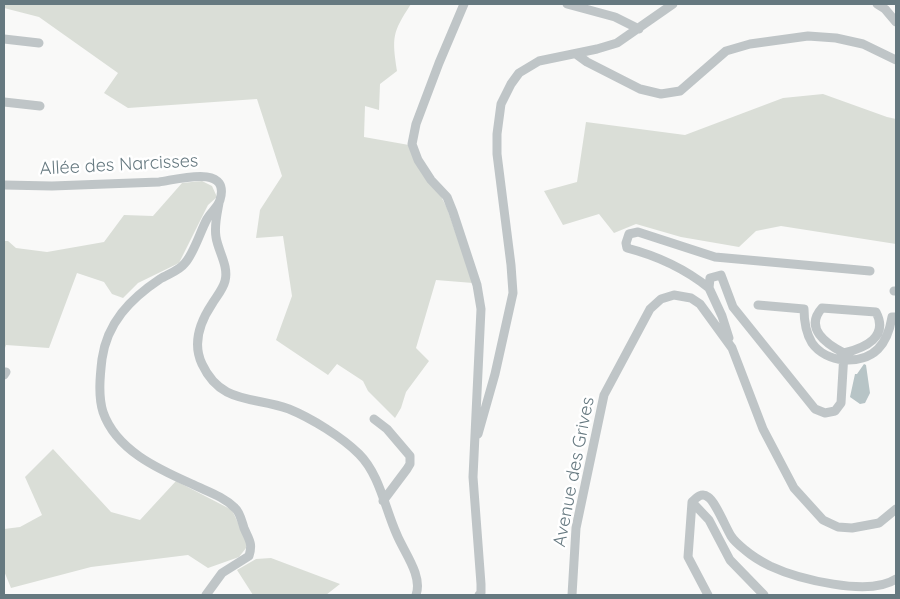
<!DOCTYPE html>
<html>
<head>
<meta charset="utf-8">
<style>
  body { margin:0 }
  #map { position:relative; width:900px; height:599px; overflow:hidden; background:#f9f9f8; font-family:Quicksand,sans-serif }
  canvas { display:block }
  .frame { position:absolute; inset:0; border:5px solid #667980; pointer-events:none }
</style>
</head>
<body>
<div id="map">
<canvas width="900" height="599"></canvas>
<div class="frame"></div>
</div>
<script>
const ctx = document.querySelector('canvas').getContext('2d');
ctx.lineJoin = 'round';
function paint(path, color) { ctx.fillStyle = color; ctx.fill(path, 'evenodd'); }
function strokePath(path, color, width, dash) { ctx.strokeStyle = color; ctx.lineWidth = width; ctx.lineCap = dash ? 'butt' : 'round'; ctx.setLineDash(dash || []); ctx.stroke(path); }
function label(font, color, halo, rows, align = 'center') {
  ctx.font = font + ' Quicksand,sans-serif'; ctx.lineWidth = 5; ctx.setLineDash([]); ctx.textBaseline = 'middle'; ctx.strokeStyle = halo; ctx.fillStyle = color; for (const [text, x, y, turn = 0] of rows) {
    ctx.save(); ctx.translate(x, y); ctx.rotate((+turn || 0) * Math.PI / 180); ctx.textAlign = isNaN(turn) ? turn : align; if (halo) ctx.strokeText(text, 0, 0); ctx.fillText(text, 0, 0); ctx.restore();
  }
}
paint(new Path2D(`
  M4,4H411C392,33 392,37 397,71L380,84L379,110L365,106L364,137L409,145L431,177L447,208L473,283L436,280L416,348L429,361L406,392L401,408L395,418L368,391L363,381L337,364L328,375L276,340L292,296L283,236L256,238L260,210L282,176L257,99L128,108L104,93L118,73L39,17L4,8Z
  M823,94L887,117L896,119V244L781,226L756,231L739,247L681,237L636,224L614,233L599,214L563,225L544,191L577,182L586,122L685,135L783,98Z
  M202,181L212,186L217,197L208,205L179,263L138,283L123,298L112,294L104,282L77,273L49,348L6,345L4,351V241H8L16,248L47,252L104,242L124,215L153,216L182,183Z
  M53,449L111,512L140,520L176,481L232,510L246,540V548L239,557L208,568L188,555L91,567L11,588L4,571V529L20,527L42,515L25,477Z
  M271,558L340,584L326,595H253L237,570L256,559Z`), '#daded7');
paint(new Path2D(`
  M864,364L866,365L870,393L865,403L860,404L850,397L855,374H857Z`), '#b7c4c6');
strokePath(new Path2D(`
  M464,4L439,63L416,124L412,144L418,160L431,180L447,197L453,212L477,285L481,309L473,477L481,584V593L479,595
  M567,4L615,17L639,29
  M877,4L885,9L896,22
  M4,39L39,43
  M576,54L587,62L640,89L661,94L680,91L726,51L750,44L808,36L836,38L863,44L896,60
  M4,102L40,106
  M4,185L52,186L159,182C176,180 231,163 220,200C218,207 210,213 207,219C200,232 194,253 185,263C179,271 168,274 160,279C130,299 107,323 102,359C100,376 98,396 103,412C116,450 158,469 192,484C206,491 223,496 235,508C240,512 242,522 244,528C249,540 253,543 249,556L222,573L206,595
  M219,203C217,214 214,226 216,237C218,251 229,266 225,281C223,289 217,296 212,304C200,322 192,343 202,364C221,405 254,396 289,409C311,418 342,437 359,454C380,475 385,509 397,535C404,552 423,576 416,595
  M709,288C684,268 658,256 627,248L626,243L629,234L638,232L715,257L870,271
  M894,291H896
  M758,305L804,309C804,321 806,333 812,343C826,363 861,366 878,349C887,340 890,329 892,317H896
  M729,338L722,316L709,288L710,278L721,275L733,307L815,409L825,413L835,411L841,403L844,353C865,348 889,337 876,312L822,308C804,328 826,344 844,353
  M4,375L6,372
  M374,419L387,429L410,456V464L407,469L383,501
  M478,434L495,374L513,293L511,265L497,154V134L501,104L511,84L519,73L539,61L597,49L617,43L673,4
  M692,502C697,497 702,492 708,497C715,501 726,528 731,536C734,541 740,546 745,550C752,556 762,562 770,566C798,579 869,597 896,579
  M692,502L709,520L730,560L764,595
  M692,502L688,557L708,595
  M572,595L576,528L604,395L650,309L661,299L674,295L691,298L700,304L732,348L763,429L794,488L823,520L838,527L852,528L879,523L896,509`), '#bfc5c7', 9);
label('18px', '#667980', '#fff', [
  ["Allée des Narcisses",119,165,-3],
  ["Avenue des Grives",574,472,-79]
]);
</script>
</body>
</html>
